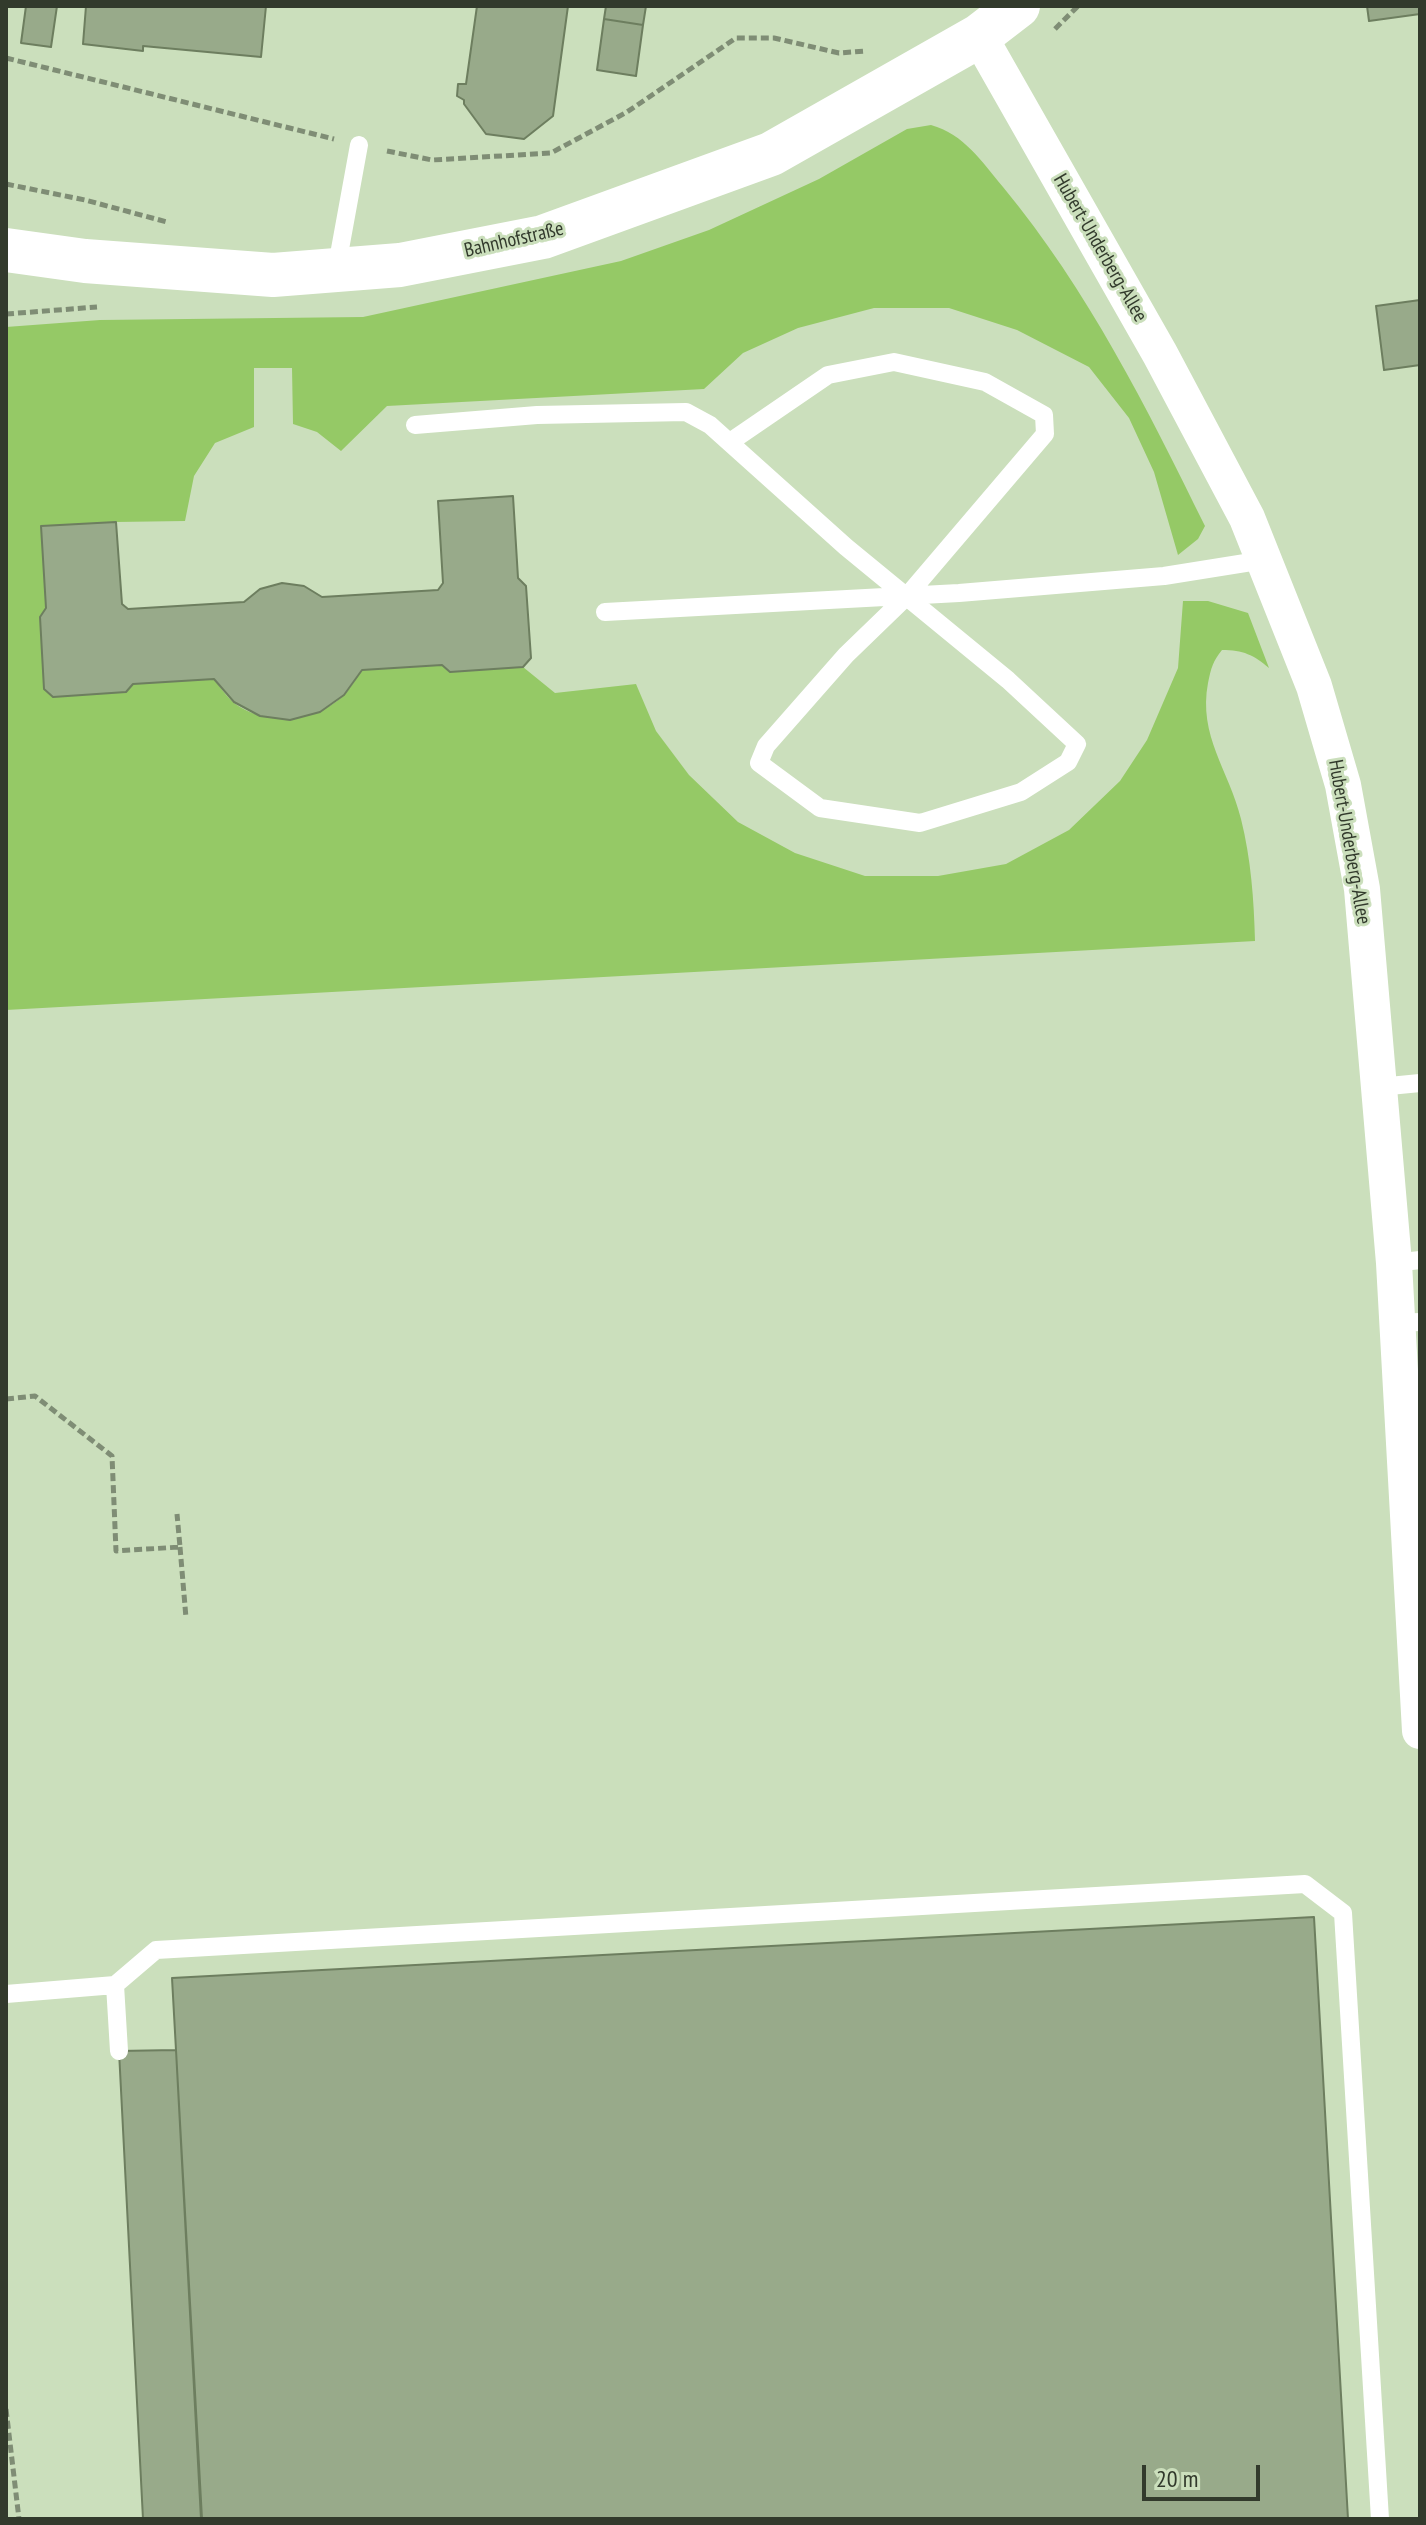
<!DOCTYPE html>
<html>
<head>
<meta charset="utf-8">
<style>
  body { margin:0 }
  #map { position:relative; width:1426px; height:2525px; overflow:hidden; background:#cbdfbc; font-family:"PT Sans Narrow",sans-serif }
  canvas { display:block }
  .frame { position:absolute; inset:0; border:8px solid #323a2c; pointer-events:none }
  .scale { position:absolute; left:1142px; top:2465px; width:118px; height:36px; box-sizing:border-box; border:4px solid #323a2c; border-top:0; padding-left:10px; font-size:24px; line-height:28px; white-space:nowrap; color:#323a2c; -webkit-text-stroke:6px #cbdfbc; paint-order:stroke }
</style>
</head>
<body>
<div id="map">
<canvas width="1426" height="2525"></canvas>
<div class="frame"></div>
<div class="scale">20 m</div>
</div>
<script>
const ctx = document.querySelector('canvas').getContext('2d');
ctx.lineJoin = 'round';
function paint(path, color) { ctx.fillStyle = color; ctx.fill(path, 'evenodd'); }
function strokePath(path, color, width, dash) { ctx.strokeStyle = color; ctx.lineWidth = width; ctx.lineCap = dash ? 'butt' : 'round'; ctx.setLineDash(dash || []); ctx.stroke(path); }
function label(font, color, halo, rows, align = 'center') {
  ctx.font = font + ' "PT Sans Narrow",sans-serif'; ctx.lineWidth = 6; ctx.setLineDash([]); ctx.textBaseline = 'middle'; ctx.strokeStyle = halo; ctx.fillStyle = color; for (const [text, x, y, turn = 0] of rows) {
    ctx.save(); ctx.translate(x, y); ctx.rotate((+turn || 0) * Math.PI / 180); ctx.textAlign = isNaN(turn) ? turn : align; if (halo) ctx.strokeText(text, 0, 0); ctx.fillText(text, 0, 0); ctx.restore();
  }
}
paint(new Path2D(`
  M931,125C964,134 982,162 1003,187C1088,290 1147,408 1205,526L1198,539L1178,555L1154,472L1129,418L1089,367L1017,330L949,308H874L798,328L743,353L704,389L387,406L341,451L317,432L293,424L292,368H254V427L215,443L194,476L185,521L116,522L41,527L46,608L40,617L44,689L54,697L126,692L133,684L214,679C220,687 227,697 234,703C267,727 315,723 344,695C351,688 356,678 362,670L442,665L450,672L523,667L555,693L636,684L656,731L689,775L738,822L795,853L865,876H938L1006,864L1069,830L1120,781L1147,740L1178,668L1183,601H1208L1248,613L1269,668C1254,655 1243,650 1222,650C1213,661 1211,668 1208,683C1198,736 1229,770 1241,819C1251,859 1254,900 1255,941L6,1010V327L100,320L363,317L621,261L709,230L819,179L907,129Z`), '#95c966');
const building = new Path2D(`
  M26,6H57L51,47L21,43Z
  M86,6H266L261,57L143,46V51L83,44Z
  M477,6H568L553,116L524,139L486,134L464,104V100L457,96L458,84H466Z
  M606,6H646L643,25L604,19Z
  M1367,6H1420V14L1369,21Z
  M604,19L643,25L636,76L597,70Z
  M1420,300V365L1384,370L1376,306Z
  M513,496L518,578L526,586L531,658L523,667L450,672L442,665L362,670L344,695L320,712L290,720L260,716L234,702L214,679L133,684L126,692L53,697L44,689L40,617L46,608L41,526L116,522L122,604L128,609L244,602L260,589L282,583L304,586L322,597L438,590L443,583L438,501Z
  M1314,1917L1348,2519H202L172,1978Z
  M176,2050L201,2519H143L119,2051Z`);
paint(building, '#98aa8a');
strokePath(building, '#6d7e5f', 2);
strokePath(new Path2D(`
  M1055,29L1078,6
  M6,58L334,139
  M387,151L432,160L551,153L627,112L736,38H774L839,53L865,51
  M6,184L85,200L167,222
  M6,314L97,307
  M6,1399L35,1396L112,1456L116,1551L180,1547L177,1514
  M180,1547L186,1618
  M6,2409L19,2519`), '#7f8d75', 5, [8, 4]);
strokePath(new Path2D(`
  M336,271L359,145
  M415,425L537,415L686,412L710,425L846,547L1008,680L1077,744L1068,762L1021,792L920,823L820,808L759,763L766,746L846,655L907,596L1045,434L1044,415L985,382L894,362L828,375L730,442
  M605,612L959,593L1164,576L1264,560
  M1379,1087L1420,1083
  M1394,1263L1420,1260
  M1396,1323L1420,1322
  M115,1985L156,1950L1305,1884L1343,1913L1380,2519
  M6,1994L115,1985L119,2051`), '#fff', 18);
strokePath(new Path2D(`
  M979,36L1160,354L1247,518L1314,686L1343,785L1362,889L1394,1263L1420,1731`), '#fff', 36);
strokePath(new Path2D(`
  M6,250L85,261L273,275L400,265L543,237L771,154L979,36L1018,6`), '#fff', 44);
label('20px', '#323a2c', '#cbdfbc', [
  ["Bahnhofstraße",514,240,-13],
  ["Hubert-Underberg-Allee",1100,248,60],
  ["Hubert-Underberg-Allee",1349,842,80]
]);
</script>
</body>
</html>
